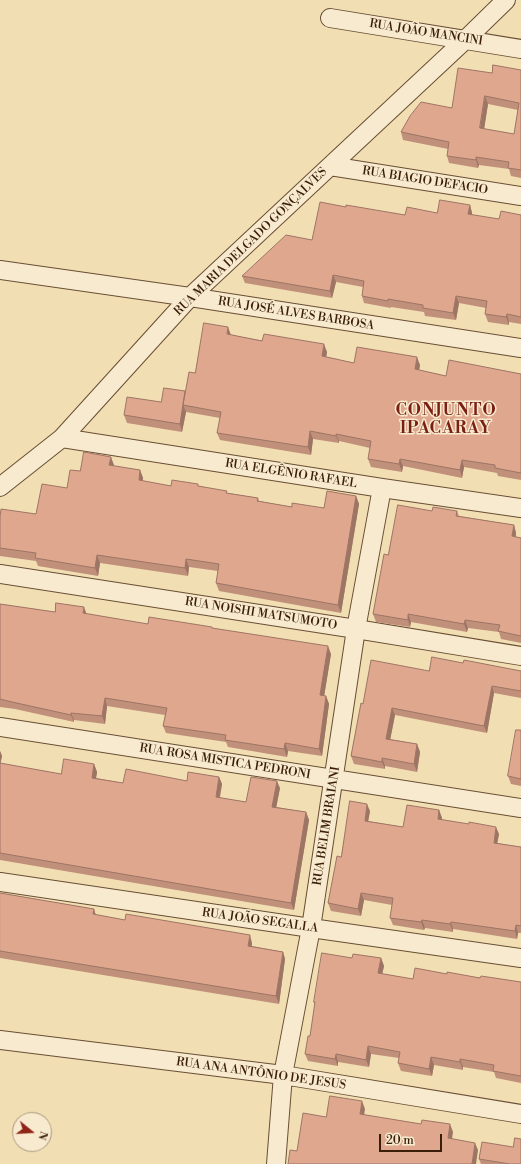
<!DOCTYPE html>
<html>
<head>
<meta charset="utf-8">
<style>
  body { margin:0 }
  #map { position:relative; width:521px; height:1164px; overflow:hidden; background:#f2deb3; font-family:"Libre Bodoni",serif }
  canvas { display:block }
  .north { position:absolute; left:12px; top:1112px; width:40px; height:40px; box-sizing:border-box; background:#f7eace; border:1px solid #ac9880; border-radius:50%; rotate:108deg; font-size:11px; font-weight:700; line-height:16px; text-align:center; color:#3b1e0a }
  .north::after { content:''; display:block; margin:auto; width:14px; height:18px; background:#8f2418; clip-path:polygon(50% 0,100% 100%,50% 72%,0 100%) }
  .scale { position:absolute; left:379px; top:1134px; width:63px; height:18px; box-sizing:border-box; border:2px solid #3b1e0a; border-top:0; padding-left:5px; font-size:12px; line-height:14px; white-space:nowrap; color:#3b1e0a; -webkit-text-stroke:3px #f7eace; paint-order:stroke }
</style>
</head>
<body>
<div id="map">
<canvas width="521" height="1164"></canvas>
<div class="north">N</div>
<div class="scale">20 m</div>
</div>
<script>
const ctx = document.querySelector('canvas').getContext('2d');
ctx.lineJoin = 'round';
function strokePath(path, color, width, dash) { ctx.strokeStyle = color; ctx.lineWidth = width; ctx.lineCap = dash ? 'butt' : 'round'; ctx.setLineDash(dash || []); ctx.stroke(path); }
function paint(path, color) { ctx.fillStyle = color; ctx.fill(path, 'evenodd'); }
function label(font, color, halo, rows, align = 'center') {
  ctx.font = font + ' "Libre Bodoni",serif'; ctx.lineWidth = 3; ctx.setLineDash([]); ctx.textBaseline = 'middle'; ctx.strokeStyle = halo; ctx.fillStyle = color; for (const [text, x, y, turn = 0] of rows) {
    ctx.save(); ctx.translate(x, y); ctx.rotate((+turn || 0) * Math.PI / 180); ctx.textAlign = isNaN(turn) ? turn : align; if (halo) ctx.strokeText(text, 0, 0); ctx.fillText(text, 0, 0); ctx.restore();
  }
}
const minor = new Path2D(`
  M330,18L521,49
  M330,166L521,196
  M0,270L190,297L521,348
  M62,438L382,488L521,508
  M0,487L62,438L190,297L465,40L506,0
  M0,574L356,629L521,656
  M0,727L521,808
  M0,882L311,928L521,958
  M0,1040L283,1075L521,1114
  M276,1164L283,1075L311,928L356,629L382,488`);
strokePath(minor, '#694e34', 20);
strokePath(minor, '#f7eace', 18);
paint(new Path2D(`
  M521,70V178L511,176L509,169L479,165L478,168L449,163L447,156L448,149L403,140L401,132L452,108L492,73ZM488,104L518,110L514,134L484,129Z
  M470,205L472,213V215L499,219L521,215V324L509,322V325L488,322L485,314L486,308L459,303L456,320L425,316L424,312L391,307V308L364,303L362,296L363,287L336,282L332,298L245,283L242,276L312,240L346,207L405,215L437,213Z
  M231,335L327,352L326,357L354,363L420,365L419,370L446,376L521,374V480L498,476L497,473L464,467L462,478L403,466L402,472L371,467L368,459L370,448L339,441V443L313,439L311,455L220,440L217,433L220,418L186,412L182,432L127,423L124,415L161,402L186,392L195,373Z
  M114,465L113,466L140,470L143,478V481L171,486H199L228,493L258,498L259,501L292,507L324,508L356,496L359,504L341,613L219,591L216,583L218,571L189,567L188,576L100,563L98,576L38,566L36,561L0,556V517L36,514L67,488L80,471Z
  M432,511H457L459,516L514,525L516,533V537L521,538V643L501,639L499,632L468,628L467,632L411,622L410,627L376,622L373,614L388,555Z
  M0,604L55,612L87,614L148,624L213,628L331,654L324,696H326L329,704L322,756L288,751L287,757L228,747L226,742L166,733L163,726L165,715L107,706L105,724L74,720V722L15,709L0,707Z
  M463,663L521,671V698L494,693L487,733L395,715L390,739L417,744L420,752L417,772L385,766V769L354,764L351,756L363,704L429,671Z
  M521,730V786L511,784L508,776Z
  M0,751L2,756L0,764L61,774L94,764L97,772L96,778L123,783L187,781L219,777L222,784L220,798L246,802L280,788L276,807L306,812L309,820L294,910L0,860Z
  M439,810L442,818V820L499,834L497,843L521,847V933H518L517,939L453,929V932L425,928L424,930L393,925L390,918L392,905L364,900L361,916L331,911L328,903L341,857L370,811L368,821L403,827Z
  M0,893L94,909L96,915L252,943V946L283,952L285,959L279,1004L0,958Z
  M352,958H381L384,966L382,974L413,979L447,974L521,982V1083L496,1078L494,1072L463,1067V1070L434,1065L432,1076L401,1071L398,1063L399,1058L371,1054L369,1067L338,1062V1066L308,1061L305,1054L310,1036L315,1005L314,1002Z
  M513,1147L521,1164H481L479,1159Z`), '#c1907b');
paint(new Path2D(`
  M485,96L488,104L483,136L480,128Z
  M476,157L479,165L478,168L476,160Z
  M470,205L472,213L471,222L468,214Z
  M333,275L336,282L332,298L330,291Z
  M456,296L459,303L456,320L453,313Z
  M507,314L509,322V325L506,317Z
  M228,327L231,335L227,334Z
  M324,344L327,352L325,364L322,356Z
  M417,357L420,365L418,377L415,369Z
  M185,391L183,405L186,412L182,432L180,424Z
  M310,431L313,439L311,455L308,447Z
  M336,434L339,441V443L336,436Z
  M111,457L114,465L112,473L109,465Z
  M400,459L403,466L402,472L399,464Z
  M462,460L464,467L462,478L460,470Z
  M140,470L143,478L141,488L139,480Z
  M356,496L359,504L341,613L338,605Z
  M514,525L516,533L515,544L512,536Z
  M97,555L100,563L98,576L95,568Z
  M186,559L189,567L188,576L185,568Z
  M84,607L87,615L83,613Z
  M408,614L411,622L410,627L408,620Z
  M465,620L468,628L467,632L464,624Z
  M328,646L331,654L323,703L320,695Z
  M492,686L494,693L487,733L484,726Z
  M326,696L329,704L322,756L319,749Z
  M105,698L107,706L105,724L102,716Z
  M392,708L395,715L389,746L386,739Z
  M71,713L74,720V722L71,715Z
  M285,743L288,751L287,757L284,749Z
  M417,744L420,752L417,772L414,764Z
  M0,751L2,756L0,766Z
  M382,758L385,766V769L382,762Z
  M94,764L97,772L95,785L92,778Z
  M219,777L222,784L218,805L216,797Z
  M277,781L280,788L275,814L272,807Z
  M367,804L370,811L367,828L365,821Z
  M439,810L442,818L441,827L438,819Z
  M306,812L309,820L294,910L291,903Z
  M496,827L499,834L496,850L494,843Z
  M361,893L364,900L361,916L358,909Z
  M94,909L96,917L93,914Z
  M422,920L425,928L424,930L421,922Z
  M451,922L453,929V932L450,924Z
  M516,925L518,933L517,939L515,931Z
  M250,935L252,943L251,953L248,946Z
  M283,952L285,959L279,1004L276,996Z
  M381,958L384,966L381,980L378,973Z
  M368,1046L371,1054L369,1067L366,1060Z
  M336,1054L338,1062V1066L335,1059Z
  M431,1057L434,1065L432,1076L429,1069Z
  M460,1059L463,1067V1070L460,1062Z
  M362,1101L365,1109L363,1122L360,1114Z
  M450,1124L453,1132L451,1146L448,1138Z
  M475,1143L478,1150L476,1164H472Z`), '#9d7564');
const building = new Path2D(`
  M493,65L521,70V170L508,168L509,162L476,157V160L447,156L449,142L401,132L410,116L421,102L452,108L458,68L492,73ZM485,96L519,103L514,134L480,128Z
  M440,200L470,205L468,214L499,219L501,211L521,215V317L507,314L506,317L485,314L487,301L456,296L453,313L423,308V305L388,299V301L362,296L364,281L333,275L330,291L242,276L286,235L312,240L320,202L346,207V205L405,215L407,207L437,213Z
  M204,323L228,327L227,334L262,341L264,334L324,344L322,356L354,363L357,347L417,357L415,369L446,376L449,360L521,374V473L495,468V465L462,460L460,470L400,459L399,464L368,459L371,441L336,434V436L310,431L308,447L217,433L221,412L183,405L189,372L195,373Z
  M164,388L185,391L180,424L124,415L127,397L161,402Z
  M84,452L111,457L109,465L140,470L139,480L171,486L172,480L198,484V486L227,491L226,493L258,498L257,501L292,507V503L324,508L327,491L356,496L338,605L216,583L219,564L186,559L185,568L97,555L95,568L35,558L36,553L0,548V517L1,509L36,514L42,484L67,488L70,470L80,471Z
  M398,505L432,511L433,507L457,511L456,516L514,525L512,536L521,538V636L498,631L500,625L465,620L464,624L408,614V620L373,614L384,554L388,555Z
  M56,603L84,607L83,613L148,624L149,617L212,627V628L328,646L320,695L326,696L319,749L285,743L284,749L225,740L226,735L163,726L167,708L105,698L102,716L71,713V715L12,702L0,699V604L55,612Z
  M432,657L463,663L464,660L521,671V691L492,686L484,726L392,708L386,739L417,744L414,764L382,758V762L351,756L361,703L363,704L371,660L429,671Z
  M516,730H521V779L508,776Z
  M64,759L94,764L92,778L123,783L126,769L187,781L188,772L219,777L216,797L246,802L251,777L277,781L272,807L306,812L291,903L0,853V763L61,774Z
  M350,801L367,804L365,821L403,827L407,805L439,810L438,819L469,824V822L496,827L494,843L521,847V926L516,925L515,931L451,922L450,924L422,920L421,922L390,918L393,898L361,893L358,909L328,903L337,856L341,857Z
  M0,893L94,909L93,914L125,920L126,914L250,935L248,946L283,952L276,996L0,951Z
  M322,953L352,958L353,954L381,958L378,973L413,979L415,968L447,974V972L480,978L481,976L521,982V1076L493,1071L494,1065L460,1059V1062L431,1057L429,1069L398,1063L400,1052L368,1046L366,1060L336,1054L335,1059L305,1054L308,1036H310L315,1002H314Z
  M330,1096L362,1101L360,1114L421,1124L422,1120L450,1124L448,1138L475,1143L472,1164H288L290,1150L297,1151L303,1113L326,1117Z
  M515,1138L521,1139V1164H510L479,1159L482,1142L513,1147Z`);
paint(building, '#e0a78f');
strokePath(building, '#9d7564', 1);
label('12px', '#3b1e0a', '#f7eace', [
  ["RUA JOÃO MANCINI",426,33,9],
  ["RUA BIAGIO DEFACIO",425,181,9],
  ["RUA MARIA DELGADO GONÇALVES",251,242,-44],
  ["RUA JOSÉ ALVES BARBOSA",296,314,9],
  ["RUA ELGÊNIO RAFAEL",291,474,9],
  ["RUA NOISHI MATSUMOTO",261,614,9],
  ["RUA ROSA MISTICA PEDRONI",225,762,9],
  ["RUA BELIM BRAIANI",327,826,-81],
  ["RUA JOÃO SEGALLA",260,921,8],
  ["RUA ANA ANTÔNIO DE JESUS",261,1074,8]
]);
ctx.letterSpacing = '1px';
label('bold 16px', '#7a1f14', '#f7eace', [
  ["CONJUNTO",446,411],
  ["IPACARAY",446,429]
]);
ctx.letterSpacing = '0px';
</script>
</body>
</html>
